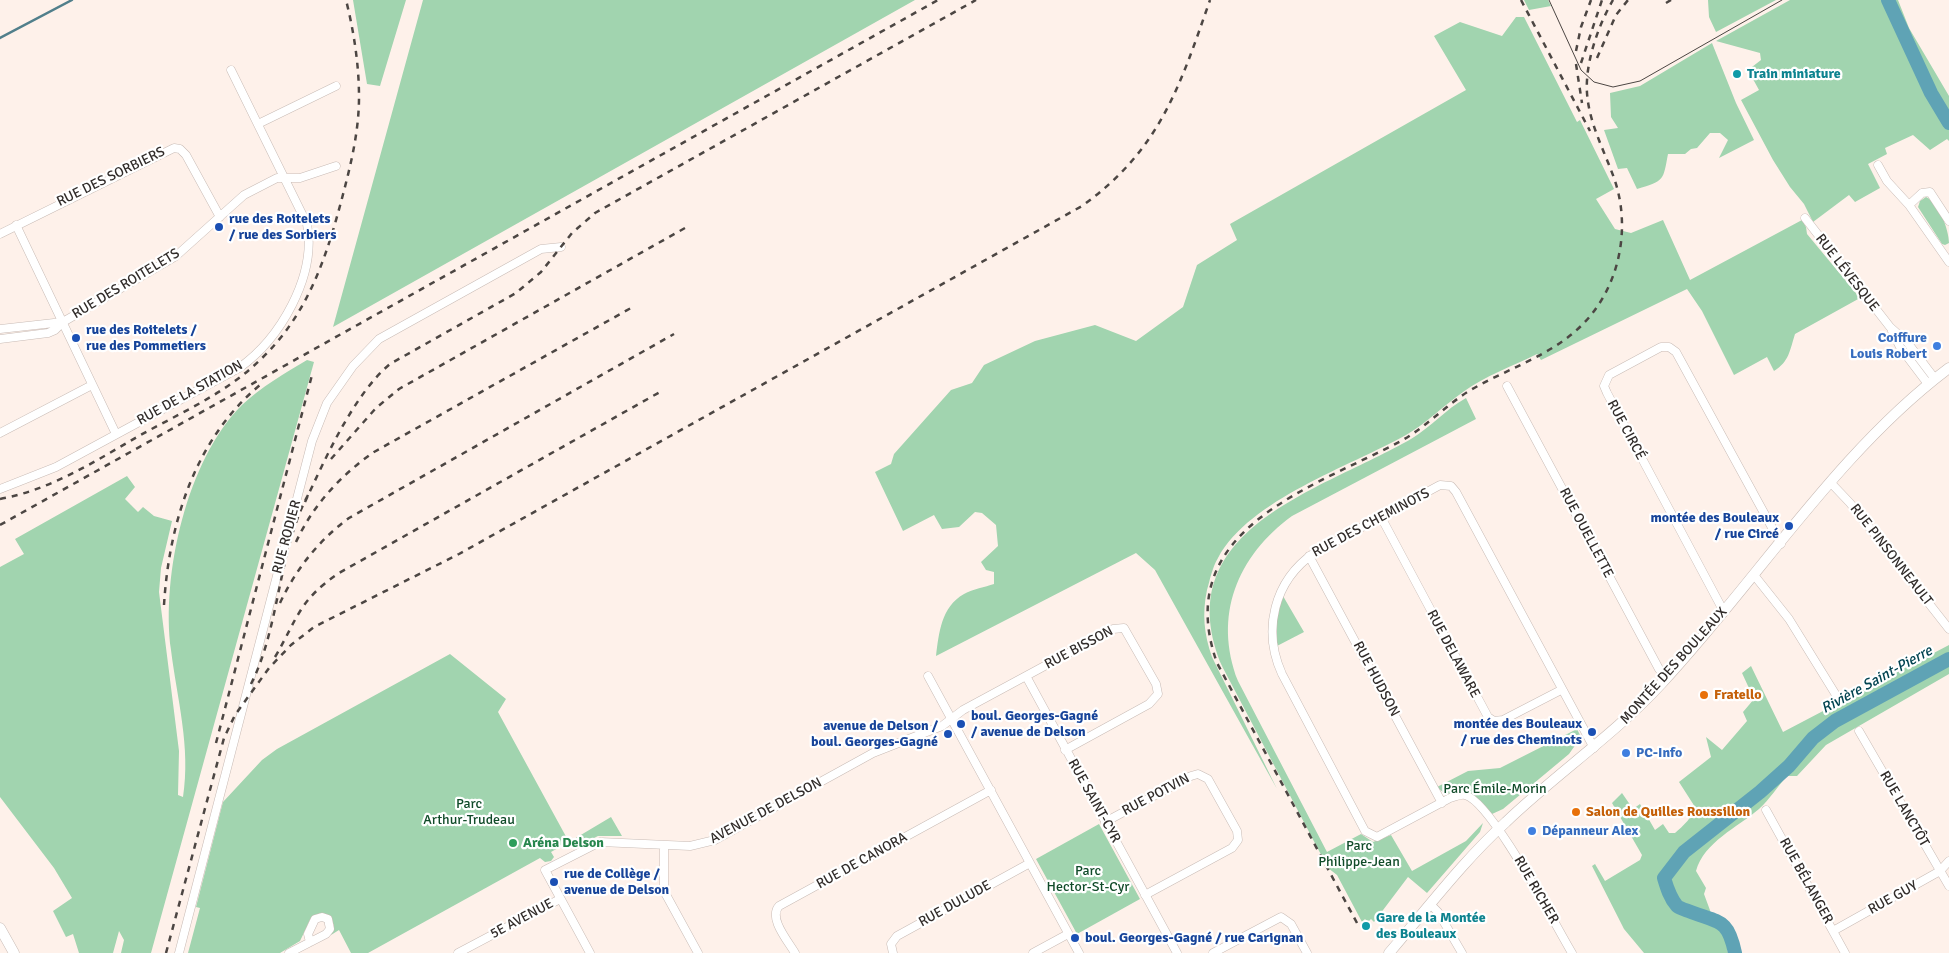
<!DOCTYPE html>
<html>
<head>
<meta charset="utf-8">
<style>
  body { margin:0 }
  canvas { display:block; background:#fef1ea }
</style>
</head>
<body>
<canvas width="1949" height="953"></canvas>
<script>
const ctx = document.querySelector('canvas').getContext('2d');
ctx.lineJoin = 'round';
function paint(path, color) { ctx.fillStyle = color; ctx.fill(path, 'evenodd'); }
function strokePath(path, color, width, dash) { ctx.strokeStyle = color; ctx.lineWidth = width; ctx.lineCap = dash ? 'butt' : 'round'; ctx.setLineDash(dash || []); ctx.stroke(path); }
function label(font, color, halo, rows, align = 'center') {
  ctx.font = font + ' Signika,sans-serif'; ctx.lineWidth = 4.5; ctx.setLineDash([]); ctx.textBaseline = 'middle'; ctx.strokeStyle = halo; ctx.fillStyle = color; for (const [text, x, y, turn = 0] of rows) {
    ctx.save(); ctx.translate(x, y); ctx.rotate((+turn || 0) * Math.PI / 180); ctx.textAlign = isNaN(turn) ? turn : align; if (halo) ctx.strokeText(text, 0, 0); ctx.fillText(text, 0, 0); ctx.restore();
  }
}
paint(new Path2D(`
  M353,0H406L380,86L367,84Z
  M423,0H915L333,327Z
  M1524,0H1548L1551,6L1529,10Z
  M1708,0H1776L1716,32L1709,17Z
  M1790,0H1898L1909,28L1949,96V141L1947,139L1930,150L1913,135L1885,148L1887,154L1868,164L1880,188L1855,202L1849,195L1813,222L1804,204L1790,187L1773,160L1741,100L1759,90L1748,70L1761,60L1760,53L1716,41Z
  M1516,17H1524L1577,122L1580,120L1614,189L1596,199L1615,229L1631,233L1663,220L1690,280L1802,220L1806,227L1807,234L1860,298L1795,334C1790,350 1789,362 1774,371L1767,357L1734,375L1702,311L1687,289L1541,360L1537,354C1513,366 1485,376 1463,392C1443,406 1427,423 1406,435C1349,467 1250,499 1218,558C1212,568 1210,580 1207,590C1202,614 1204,634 1212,657L1277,789L1155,570L1136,553L936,656C939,633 941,607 964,594C973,589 985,587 994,584V572L986,570L981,562L998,546L996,525L982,513L975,512L959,527L942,529L934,515L903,531L875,472L891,464L894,454L951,390L972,383L984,365L1035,341L1095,325L1136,341L1183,307L1197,265L1237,240L1230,224L1466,90L1434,36L1460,22L1502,36Z
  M1712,43L1736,103L1754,140L1719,158L1728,140L1720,133H1710L1697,148L1691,149L1685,154H1668C1663,180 1665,181 1637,189L1627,168L1618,169L1604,130L1618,128L1611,117L1610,93L1640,86Z
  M1926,197C1939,203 1949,230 1949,243L1945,245L1942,244L1918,207L1920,201Z
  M307,360L314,362L151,953H121L124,940L119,931L113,953H79L73,934L66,937L53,911L72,898L54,868L0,797V567L24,554L15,539L127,476L135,487L125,499L138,512L143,507L154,516L172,521L161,568L159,592L179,751L178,795L183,797C191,747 177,699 171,650C161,575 187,459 242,405C261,387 285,373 307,360Z
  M1466,398L1476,419L1292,516C1237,556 1213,616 1238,681L1327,852L1361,834L1373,842L1391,835L1412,871L1466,841L1483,823L1480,832L1427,893L1408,877L1374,922L1371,919L1368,922L1365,919L1362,922L1337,875L1328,868L1223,668C1164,529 1321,491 1411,439C1431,427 1446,409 1466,398Z
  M1283,596L1304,632L1277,646V614Z
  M1949,645V674L1826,745L1797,776H1787C1777,787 1770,799 1759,809C1738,827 1704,842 1696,871L1706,888L1704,894L1711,913C1696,910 1677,908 1671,891C1668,883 1671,879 1664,874C1661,883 1665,904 1675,910C1682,916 1708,922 1719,928L1725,934L1728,953H1644L1624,929L1592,866L1595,864L1605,881L1640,860L1642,855L1612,803L1622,793L1633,809L1640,804L1655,830L1663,824L1669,833H1675C1683,826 1693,817 1695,807L1679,782L1711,757L1706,737L1722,750L1747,721L1743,712L1754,699L1742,673L1751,666L1783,732Z
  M450,654L506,699L498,712L569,842L611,817L622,836H598L578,846L567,847L565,844L551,852L554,857L551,861L545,862L540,858L368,953H351L339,930L331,935L334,926L331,918L320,913L310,920L300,941L280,953H188L200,908L196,907L223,802L262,760L277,749Z
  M1577,729L1581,737L1569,754L1503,809L1492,814L1468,791L1445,794L1437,787L1468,771L1500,768Z
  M1099,824L1140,899L1077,934L1036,859Z`), '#a1d4af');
strokePath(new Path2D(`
  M0,38L72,0`), '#517f8b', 2.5);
strokePath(new Path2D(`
  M1888,0L1931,93L1949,123
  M1735,953C1728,919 1720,923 1691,912C1686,910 1681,909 1677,906C1670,898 1667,888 1664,878L1684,852L1760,792L1789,766L1813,738L1835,721L1949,659`), '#5fa3b5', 14);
const minor = new Path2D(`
  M258,124L336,86
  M1878,165L1887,181L1909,205L1949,262
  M1909,205L1922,193L1930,192L1949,221
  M1805,218L1890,327L1907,342L1935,379
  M16,225L116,434
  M0,234L174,148L180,149L186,155L220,217
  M0,329L63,322
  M1892,331L1900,347L1928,384
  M0,339L48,333L55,330L63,322L176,256L244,195L277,178H300L336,166
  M1507,386L1659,669L1666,679
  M0,433L92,385
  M1831,483L1850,503L1949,629
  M0,489L56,467L239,368C280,339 317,276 307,224L231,70
  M1381,517L1488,717L1494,721L1503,720L1561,690
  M1309,556L1442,803
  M1754,575L1789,619L1836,695
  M1724,612L1607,393L1604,386L1609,375L1661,347H1669L1676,352L1781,544
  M928,676L1079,953
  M1026,676L1177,953
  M1859,731L1949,886
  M1766,810L1845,953
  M1105,822L1191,776L1198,774L1208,779L1237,831L1238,840L1232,848L1145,895
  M664,845V891L698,953
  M1431,905L1438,912L1462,953
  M1833,931L1940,871L1949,861
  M179,953L312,441L327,403L353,366L379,339L541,249L561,247
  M289,953L326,934L330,929L328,919L322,917L315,919L308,934L310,942
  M458,953L560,899
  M590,953L545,870L600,842L690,846L715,840L873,753L942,726L963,710L1113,629L1124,628L1156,684L1158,694L1149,704L1065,750
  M795,953C788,941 768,918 779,906L991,790
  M893,953L891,944L897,936L1030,863
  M1033,953L1068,934
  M1213,953L1281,917L1291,924L1307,953
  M1572,953C1555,925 1492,802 1465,795C1460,794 1455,797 1450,798L1377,837L1365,831L1282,674C1262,630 1274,581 1314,553L1440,485L1451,486L1456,492L1594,748`);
const tertiary = new Path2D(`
  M0,928L14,953
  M1389,953C1427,909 1463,861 1506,822C1556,774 1614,735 1661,684C1756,582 1838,451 1949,368`);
strokePath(minor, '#c8bbb5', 9);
strokePath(tertiary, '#c8bbb5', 11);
strokePath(minor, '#fff', 8);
strokePath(tertiary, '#fff', 10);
strokePath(new Path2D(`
  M1549,0L1581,70L1594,82L1613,87L1640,81L1782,0`), '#4c4643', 1);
strokePath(new Path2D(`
  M1521,0L1590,131
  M1666,3L1671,0
  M1576,51L1581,27L1591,0
  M1597,58L1616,15L1628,0
  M1581,63L1602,0
  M1576,64L1582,103
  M331,459L376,408L399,389L685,228
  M0,499C50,490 94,462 137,437C178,414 225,394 259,361C306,317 325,262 341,202C350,168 359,133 359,97C359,65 354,32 346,0
  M305,502C325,459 354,394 390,364L516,293L541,272L572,233L595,213L976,0
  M0,525L938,0
  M296,542C313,505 341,475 374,452L631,308
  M280,603C296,569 319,540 349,518L674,334
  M164,605C169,523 195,439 260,385
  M275,657C298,618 298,601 339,573L660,392
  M251,684C280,627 278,551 308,495
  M216,743L312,375
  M1357,923L1217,663C1170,530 1310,489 1401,441C1426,427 1445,406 1469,391C1506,369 1549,357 1581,326C1619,289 1632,229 1614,178C1604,150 1589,123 1587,93C1585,63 1598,26 1613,0
  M166,953L224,738L235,715L269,668L291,645L314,627L459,554L1082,206C1160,150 1180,86 1210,0`), '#4c4643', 2.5, [6, 6]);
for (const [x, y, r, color] of [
  [1737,74,5,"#0f9aa8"],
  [219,227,5,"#1a4fb4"],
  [76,338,5,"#1a4fb4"],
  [1937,346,5,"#3f7fe0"],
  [1789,526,5,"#1a4fb4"],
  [1704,695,5,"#e8710a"],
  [961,724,5,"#1a4fb4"],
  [1592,732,5,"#1a4fb4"],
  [948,734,5,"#1a4fb4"],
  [1626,753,5,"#3f7fe0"],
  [1576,812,5,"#e8710a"],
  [1532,831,5,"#3f7fe0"],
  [513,843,5,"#2e9e5b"],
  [554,882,5,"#1a4fb4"],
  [1366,926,5,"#0f9aa8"],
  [1075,938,5,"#1a4fb4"]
]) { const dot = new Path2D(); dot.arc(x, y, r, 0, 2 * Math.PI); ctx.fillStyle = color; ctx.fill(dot); strokePath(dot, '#fff', 2); }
label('bold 14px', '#0d838f', '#fff', [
  ["Train miniature",1747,74],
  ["Gare de la Montée",1376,918],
  ["des Bouleaux",1376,934]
], 'left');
label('14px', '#312c2a', '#fff', [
  ["RUE DES SORBIERS",111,177,-26],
  ["RUE LÉVESQUE",1847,273,52],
  ["RUE DES ROITELETS",126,284,-31],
  ["RUE DE LA STATION",190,393,-29],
  ["RUE CIRCÉ",1626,430,62],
  ["RUE DES CHEMINOTS",1371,523,-28],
  ["RUE OUELLETTE",1586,533,62],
  ["RUE RODIER",287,537,-75],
  ["RUE PINSONNEAULT",1891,555,52],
  ["RUE BISSON",1079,648,-28],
  ["RUE DELAWARE",1453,654,62],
  ["MONTÉE DES BOULEAUX",1674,666,-48],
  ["RUE HUDSON",1376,679,62],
  ["RUE POTVIN",1156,795,-28],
  ["RUE SAINT-CYR",1094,801,61],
  ["RUE LANCTÔT",1904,809,60],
  ["AVENUE DE DELSON",766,811,-28],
  ["RUE DE CANORA",862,861,-29],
  ["RUE BÉLANGER",1806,881,61],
  ["RUE RICHER",1536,890,60],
  ["RUE GUY",1893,898,-29],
  ["RUE DULUDE",955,904,-29],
  ["5E AVENUE",522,919,-28]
]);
label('bold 14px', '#164399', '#fff', [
  ["rue des Roitelets",229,219],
  ["/ rue des Sorbiers",229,235],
  ["rue des Roitelets /",86,330],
  ["rue des Pommetiers",86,346],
  ["montée des Bouleaux",1779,518,"right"],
  ["/ rue Circé",1779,534,"right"],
  ["boul. Georges-Gagné",971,716],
  ["/ avenue de Delson",971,732],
  ["montée des Bouleaux",1582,724,"right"],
  ["/ rue des Cheminots",1582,740,"right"],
  ["avenue de Delson /",938,726,"right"],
  ["boul. Georges-Gagné",938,742,"right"],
  ["rue de Collège /",564,874],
  ["avenue de Delson",564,890],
  ["boul. Georges-Gagné / rue Carignan",1085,938]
], 'left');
label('bold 14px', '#366cbe', '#fff', [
  ["Coiffure",1927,338,"right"],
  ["Louis Robert",1927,354,"right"],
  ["PC-Info",1636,753],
  ["Dépanneur Alex",1542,831]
], 'left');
label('bold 14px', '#c56008', '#fff', [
  ["Fratello",1714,695],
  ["Salon de Quilles Roussillon",1586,812]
], 'left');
label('14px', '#104b29', '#fff', [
  ["Parc Émile-Morin",1495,789],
  ["Parc",469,804],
  ["Arthur-Trudeau",469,820],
  ["Parc",1359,846],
  ["Philippe-Jean",1359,862],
  ["Parc",1088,871],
  ["Hector-St-Cyr",1088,887]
]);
label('bold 14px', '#27864d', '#fff', [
  ["Aréna Delson",523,843]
], 'left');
label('italic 15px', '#014350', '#fff', [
  ["Rivière Saint-Pierre",1877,680,-29]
]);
</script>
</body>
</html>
